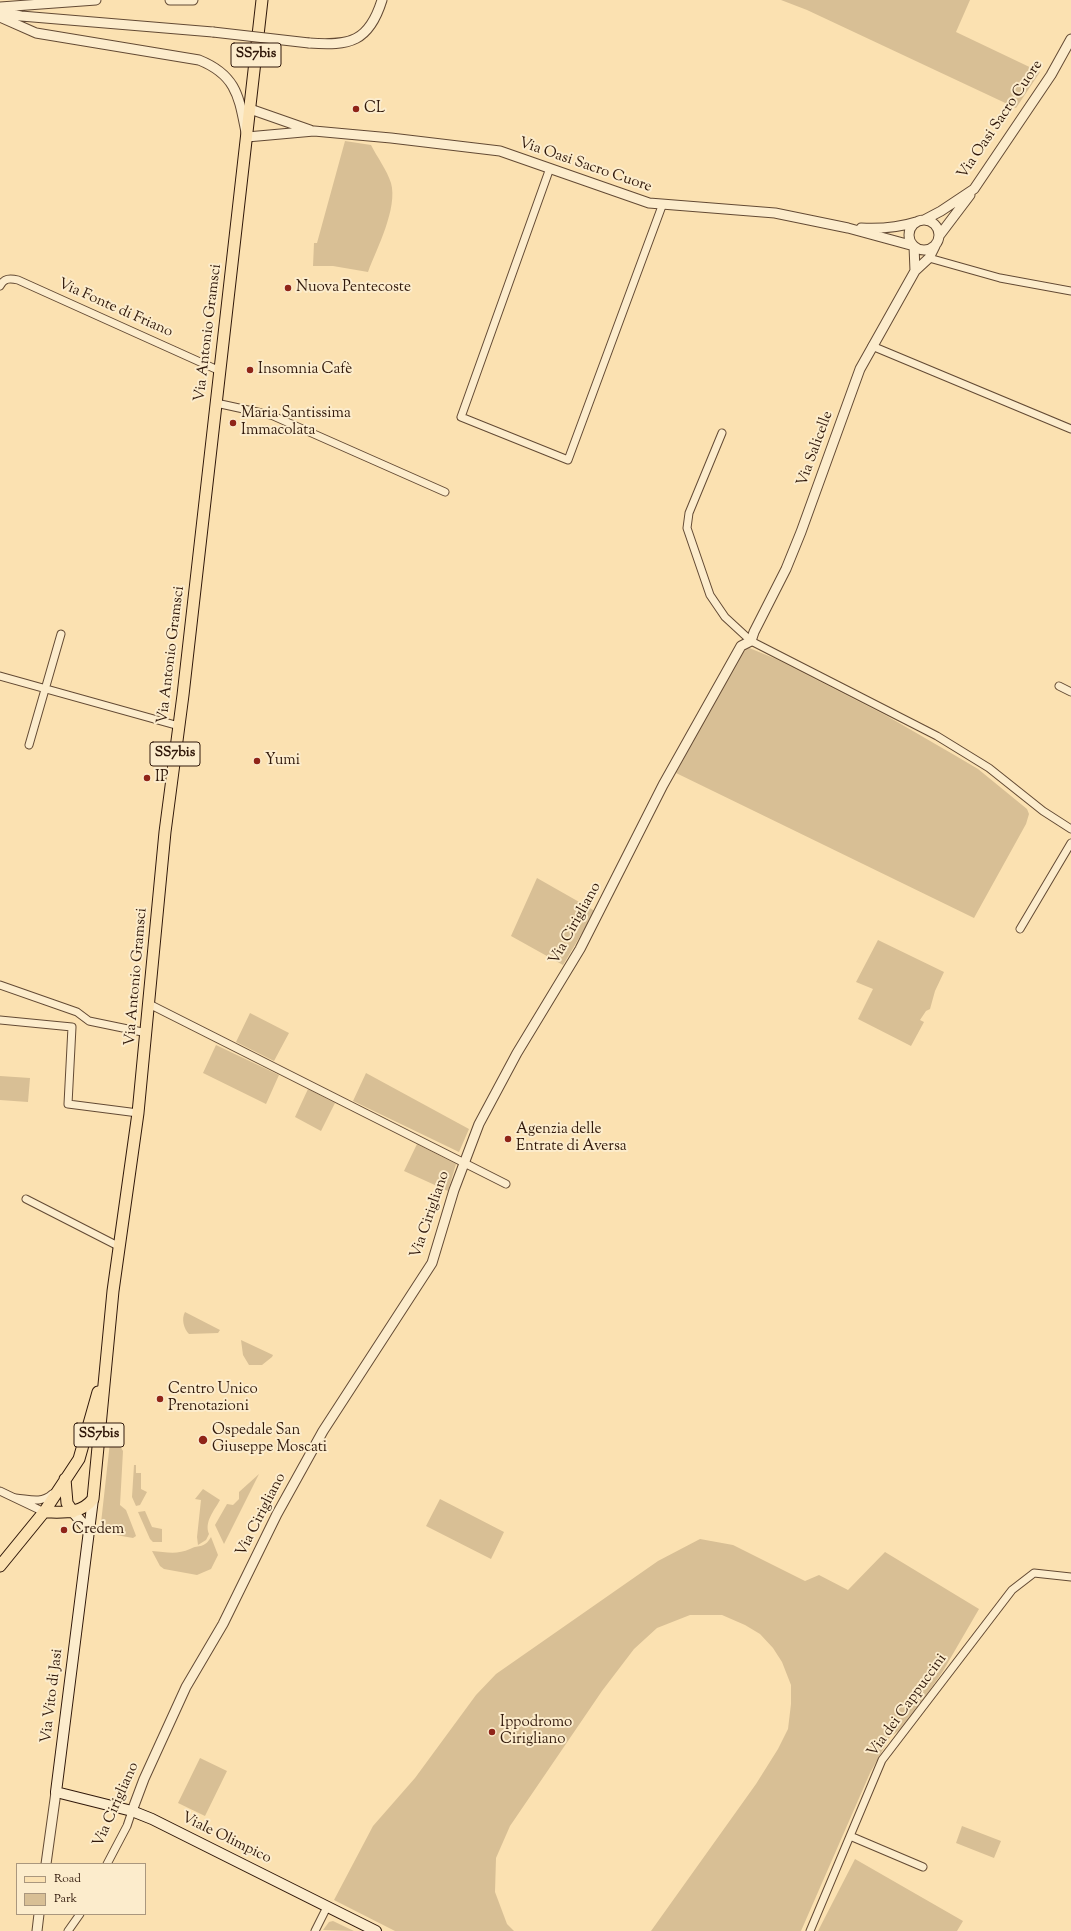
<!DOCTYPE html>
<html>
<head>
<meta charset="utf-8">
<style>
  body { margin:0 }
  #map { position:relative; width:1071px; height:1931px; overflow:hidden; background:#fbe1b1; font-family:"Sorts Mill Goudy",serif }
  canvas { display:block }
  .legend { position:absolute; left:16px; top:1863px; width:130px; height:52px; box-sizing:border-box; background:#fceccc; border:1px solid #aa977e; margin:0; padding:5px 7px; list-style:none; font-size:12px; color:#30180a }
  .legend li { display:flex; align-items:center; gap:8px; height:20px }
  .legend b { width:20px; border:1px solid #aa977e }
</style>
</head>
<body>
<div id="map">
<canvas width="1071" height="1931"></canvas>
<ul class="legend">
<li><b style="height:5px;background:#fbe1b1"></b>Road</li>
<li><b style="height:11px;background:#d8bf95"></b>Park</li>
</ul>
</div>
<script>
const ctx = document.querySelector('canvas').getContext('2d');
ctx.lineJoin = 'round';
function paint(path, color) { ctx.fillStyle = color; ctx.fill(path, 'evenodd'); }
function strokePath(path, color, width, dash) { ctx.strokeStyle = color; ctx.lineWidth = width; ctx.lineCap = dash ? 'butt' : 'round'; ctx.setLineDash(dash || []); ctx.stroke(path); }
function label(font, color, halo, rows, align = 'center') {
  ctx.font = font + ' "Sorts Mill Goudy",serif'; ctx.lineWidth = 4; ctx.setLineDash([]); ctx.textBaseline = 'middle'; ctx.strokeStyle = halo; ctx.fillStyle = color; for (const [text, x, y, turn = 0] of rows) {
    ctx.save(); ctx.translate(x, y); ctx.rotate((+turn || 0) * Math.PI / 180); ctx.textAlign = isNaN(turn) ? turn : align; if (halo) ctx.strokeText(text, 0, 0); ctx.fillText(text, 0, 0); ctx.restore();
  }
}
paint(new Path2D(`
  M781,0H970L956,32L1040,72L1016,108L807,10Z
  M345,141L371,145C377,157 387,170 391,183C398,208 377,248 368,272L333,266H313L314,243H317Z
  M747,647L776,659L887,716L956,756L978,769L1027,809L1029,814L1026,824L974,918L676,773L742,651Z
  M537,878L595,911L563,965L511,936Z
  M878,940L944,972L935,991L930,1009L926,1011L920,1020L924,1022L911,1046L858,1019L873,989L856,982Z
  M250,1013L289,1033L274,1061L236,1042Z
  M216,1045L279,1075L266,1104L203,1073Z
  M366,1073L469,1129L459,1152L353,1101Z
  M0,1076L30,1078L28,1102L0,1100Z
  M308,1089L335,1103L321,1131L295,1117Z
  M417,1144L456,1164L448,1191L404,1171Z
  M185,1312L220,1330L218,1333L189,1334C184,1329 181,1319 185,1312Z
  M241,1340L273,1355L272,1357L262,1365H249L243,1355Z
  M110,1442L119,1444L123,1451L120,1505L126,1510L135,1533L136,1536L133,1538L116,1535L118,1526L110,1525L109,1534L100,1532Z
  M134,1465H136V1473H141V1489L147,1492L140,1505L136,1506L132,1497Z
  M259,1474L224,1544L215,1525L227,1504L233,1505L239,1499V1492Z
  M203,1489L220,1500C214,1511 204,1522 209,1534L206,1540L198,1545L197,1537L201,1500L195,1499Z
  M440,1499L504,1532L491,1559L426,1526Z
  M145,1511L152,1527L162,1529V1542H153L150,1539L138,1512Z
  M211,1537L218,1555L211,1569L197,1575L164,1569L160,1566L152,1551C166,1552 177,1555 190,1549C200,1544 204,1549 211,1537Z
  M700,1539L733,1545L805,1581L819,1575L848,1590L885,1552L979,1609L943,1671L904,1727L890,1737L870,1773L801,1931H651L756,1784L778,1749L788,1729L791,1704V1685L782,1662L773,1648L760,1634L745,1625L722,1615H690L657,1628L634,1649L602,1691L510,1826L496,1858L495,1892L507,1924L514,1931H395L334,1900L373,1826L415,1778L476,1695L496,1674L658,1561Z
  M200,1758L227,1771L205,1816L178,1803Z
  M962,1826L1001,1841L994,1858L956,1843Z
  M855,1859L963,1921L957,1931H818Z
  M333,1921L354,1931L323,1930L329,1922Z`), '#d8bf95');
const minor = new Path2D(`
  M550,168L461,417L568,460L662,206
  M929,258L1000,278L1071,291
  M0,286C4,278 10,278 18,280L220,371
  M872,346L1071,429
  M216,403L271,415L445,492
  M722,433L689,513L687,528L710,595L725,617L751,641L937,736L989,768L1043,811L1071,829
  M0,676L179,726
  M1059,686L1071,692
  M29,745L61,634
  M1020,929L1071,843
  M0,985L77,1012L89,1021L147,1033
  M149,1004L506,1184
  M0,1020L72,1027L68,1104L138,1113
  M26,1199L118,1246
  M0,1491L44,1512
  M16,1498C29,1499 41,1504 52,1494
  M850,1836L923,1867
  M107,1864L127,1826L132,1811
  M68,1931L80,1914
  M315,1931L327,1907
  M810,1931L882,1760L1012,1590L1034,1573L1071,1577`);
const tertiary = new Path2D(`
  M170,0H193
  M0,7L96,0
  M0,12L21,16L213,32
  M0,17L36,33L199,60C239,76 239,100 247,137L314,131L391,138L500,151L649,203L775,213L848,228L914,246L915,271
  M309,43C350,46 369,42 382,0
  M250,109L310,130
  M909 235a15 15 0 1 1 30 0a15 15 0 1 1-30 0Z
  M924,220L941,211L974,189L1051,75L1071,39
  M861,228C880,229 897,228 916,222
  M939,236L970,195
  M132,1811L144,1779L186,1687L223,1624L277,1514L323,1431L432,1263L454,1190L479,1124L517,1053L580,949L663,785L741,646L751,641L754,632L786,569L801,532L860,369L915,271L929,258L935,246
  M46,1864L56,1792
  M37,1931L39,1914`);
const secondary = new Path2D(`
  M93,1499L56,1792L132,1811L152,1819L376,1931
  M73,1512L89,1531`);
const primary = new Path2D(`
  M65,1479L67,1503L73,1512
  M44,1512C62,1512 81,1515 93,1499L113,1291L138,1113L165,832L183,695L262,0
  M0,1566L44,1512L79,1459L98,1392`);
strokePath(minor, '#634a34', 9);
strokePath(tertiary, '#634a34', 11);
strokePath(secondary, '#30180a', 12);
strokePath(primary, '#30180a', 13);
strokePath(minor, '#fceccc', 7);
strokePath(tertiary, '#fceccc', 9);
strokePath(secondary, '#fceccc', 10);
strokePath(primary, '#fbe1b1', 11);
const tertiaryBridge = new Path2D(`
  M213,32L309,43`);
strokePath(tertiaryBridge, '#634a34', 11, []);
strokePath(tertiaryBridge, '#fceccc', 9);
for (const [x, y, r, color] of [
  [356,109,4,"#8f2418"],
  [288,288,4,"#8f2418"],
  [250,370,4,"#8f2418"],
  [233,423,4,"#8f2418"],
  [257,761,4,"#8f2418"],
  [147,778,4,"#8f2418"],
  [508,1139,4,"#8f2418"],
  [160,1399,4,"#8f2418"],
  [203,1440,5,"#8f2418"],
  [64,1530,4,"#8f2418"],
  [492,1732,4,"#8f2418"]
]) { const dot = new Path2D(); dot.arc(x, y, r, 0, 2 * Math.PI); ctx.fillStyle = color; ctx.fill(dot); strokePath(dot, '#fceccc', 1.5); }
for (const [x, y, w] of [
  [256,55,50],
  [175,754,50],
  [99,1435,50]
]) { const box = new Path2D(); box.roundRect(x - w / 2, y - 12, w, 24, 3); ctx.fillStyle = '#fceccc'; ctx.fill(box); strokePath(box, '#30180a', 1); }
label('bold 14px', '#30180a', null, [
  ["SS7bis",256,55],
  ["SS7bis",175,754],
  ["SS7bis",99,1435]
]);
label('15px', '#30180a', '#fceccc', [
  ["CL",364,109],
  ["Nuova Pentecoste",296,288],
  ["Insomnia Cafè",258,370],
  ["Maria Santissima",241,414],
  ["Immacolata",241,431],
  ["Yumi",265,761],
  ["IP",155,778],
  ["Agenzia delle",516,1130],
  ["Entrate di Aversa",516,1147],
  ["Centro Unico",168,1390],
  ["Prenotazioni",168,1407],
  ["Ospedale San",212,1431],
  ["Giuseppe Moscati",212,1448],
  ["Credem",72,1530],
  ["Ippodromo",500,1723],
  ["Cirigliano",500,1740]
], 'left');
label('15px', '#30180a', '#fceccc', [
  ["Via Oasi Sacro Cuore",1001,120,-56],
  ["Via Oasi Sacro Cuore",585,166,19],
  ["Via Fonte di Friano",115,309,24],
  ["Via Antonio Gramsci",209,333,-83],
  ["Via Salicelle",816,449,-70],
  ["Via Antonio Gramsci",172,655,-83],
  ["Via Cirigliano",576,924,-61],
  ["Via Antonio Gramsci",137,977,-85],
  ["Via Cirigliano",431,1215,-71],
  ["Via Cirigliano",262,1515,-63],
  ["Via Vito di Jasi",53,1696,-83],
  ["Via dei Cappuccini",908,1706,-54],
  ["Via Cirigliano",117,1805,-66],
  ["Viale Olimpico",226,1839,26]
]);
</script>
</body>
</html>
